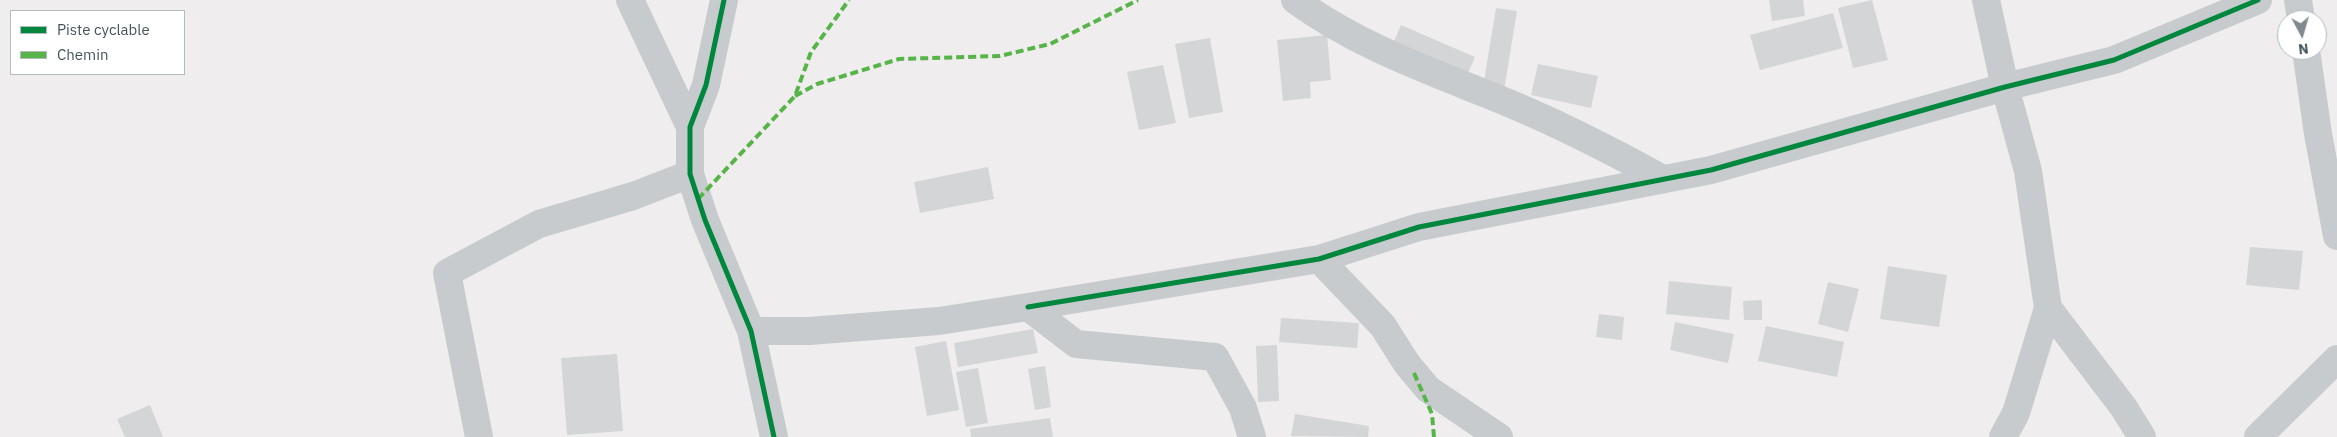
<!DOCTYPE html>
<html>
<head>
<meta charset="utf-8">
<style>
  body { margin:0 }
  #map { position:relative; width:2337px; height:437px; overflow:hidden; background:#efedee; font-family:"IBM Plex Sans",sans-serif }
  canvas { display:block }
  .legend { position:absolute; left:10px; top:10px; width:175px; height:65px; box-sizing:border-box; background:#fff; border:1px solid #b4bbbd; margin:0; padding:6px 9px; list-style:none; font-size:15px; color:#44545b }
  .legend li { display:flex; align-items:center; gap:10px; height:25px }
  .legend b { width:25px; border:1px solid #b4bbbd }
  .north { position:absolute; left:2277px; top:10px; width:50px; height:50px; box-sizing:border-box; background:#fff; border:1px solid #b4bbbd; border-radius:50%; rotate:174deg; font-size:14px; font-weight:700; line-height:20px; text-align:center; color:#44545b }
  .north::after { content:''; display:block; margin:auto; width:18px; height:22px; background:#808a8e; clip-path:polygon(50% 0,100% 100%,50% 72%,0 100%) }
</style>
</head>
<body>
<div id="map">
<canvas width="2337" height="437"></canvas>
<ul class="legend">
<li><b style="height:6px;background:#00873e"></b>Piste cyclable</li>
<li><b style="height:6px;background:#57b448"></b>Chemin</li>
</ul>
<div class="north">N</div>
</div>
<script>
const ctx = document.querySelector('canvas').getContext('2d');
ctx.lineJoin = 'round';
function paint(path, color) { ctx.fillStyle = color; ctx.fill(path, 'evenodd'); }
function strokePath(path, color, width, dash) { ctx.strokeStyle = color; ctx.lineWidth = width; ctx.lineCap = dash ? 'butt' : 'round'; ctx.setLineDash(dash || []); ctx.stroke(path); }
paint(new Path2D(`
  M1769,0H1803L1805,16L1772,21Z
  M1872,0L1888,60L1853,68L1838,8Z
  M1496,8L1517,11L1504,90L1483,87Z
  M1833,13L1843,48L1760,70L1750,35Z
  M1401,25L1475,57L1466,78L1392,46Z
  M1327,35L1331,80L1310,82L1311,98L1283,101L1277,40Z
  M1210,38L1223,112L1189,118L1175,44Z
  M1538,64L1598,76L1591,108L1531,95Z
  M1163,65L1176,123L1139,130L1127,72Z
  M988,167L994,199L920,213L914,182Z
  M2250,247L2303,251L2299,290L2246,285Z
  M1888,266L1947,275L1939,327L1880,319Z
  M1669,281L1732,287L1729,320L1666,314Z
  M1828,282L1859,289L1848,332L1818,324Z
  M1762,300V320H1744L1743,301Z
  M1599,314L1624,317L1622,340L1596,337Z
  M1281,318L1359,323L1357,348L1279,342Z
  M1675,322L1734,334L1728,363L1670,350Z
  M1766,326L1844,342L1837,377L1758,361Z
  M1033,329L1038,353L958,367L954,343Z
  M946,341L959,410L927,416L915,347Z
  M1277,345L1279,401L1258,402L1256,346Z
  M617,354L623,431L567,435L561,358Z
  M1045,366L1051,407L1035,410L1028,369Z
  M978,368L988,423L966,427L956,372Z
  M150,405L163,437H125L117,419Z
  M1295,414L1369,426L1368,437L1291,436Z
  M1050,418L1053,437H971L970,429Z`), '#d4d5d7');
strokePath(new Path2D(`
  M630,0L690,127
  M724,0L706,85L690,127V174L705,220L751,331L774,437
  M1295,0C1359,47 1433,72 1506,102C1560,124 1612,151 1663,179
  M1986,0L2005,87L2028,171L2048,308L2016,413L2003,437
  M2298,0L2301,20
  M2306,50L2318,134L2337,236
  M1319,259L1383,326L1407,364L1428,389L1499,437
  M1028,307L1319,259L1419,227L1711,170L2005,87L2114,60L2258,0
  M2048,308L2124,408L2142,437
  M751,331H809L939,321L1028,307L1076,344L1215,357L1243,408L1252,437
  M479,437L447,273L539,224L633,196L690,174
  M2258,437L2337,359`), '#c7cbcd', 28);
strokePath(new Path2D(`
  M795,96L817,84L899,59L1000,56L1050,44L1138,0
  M698,199L795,96L811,52L849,0
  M1414,373L1432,414L1434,437`), '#57b448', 4, [8, 4]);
strokePath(new Path2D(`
  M724,0L706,85L690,127V174L705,220L751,331L774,437
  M1028,307L1319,259L1419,227L1711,170L2005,87L2114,60L2258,0`), '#00873e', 5);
</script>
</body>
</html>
